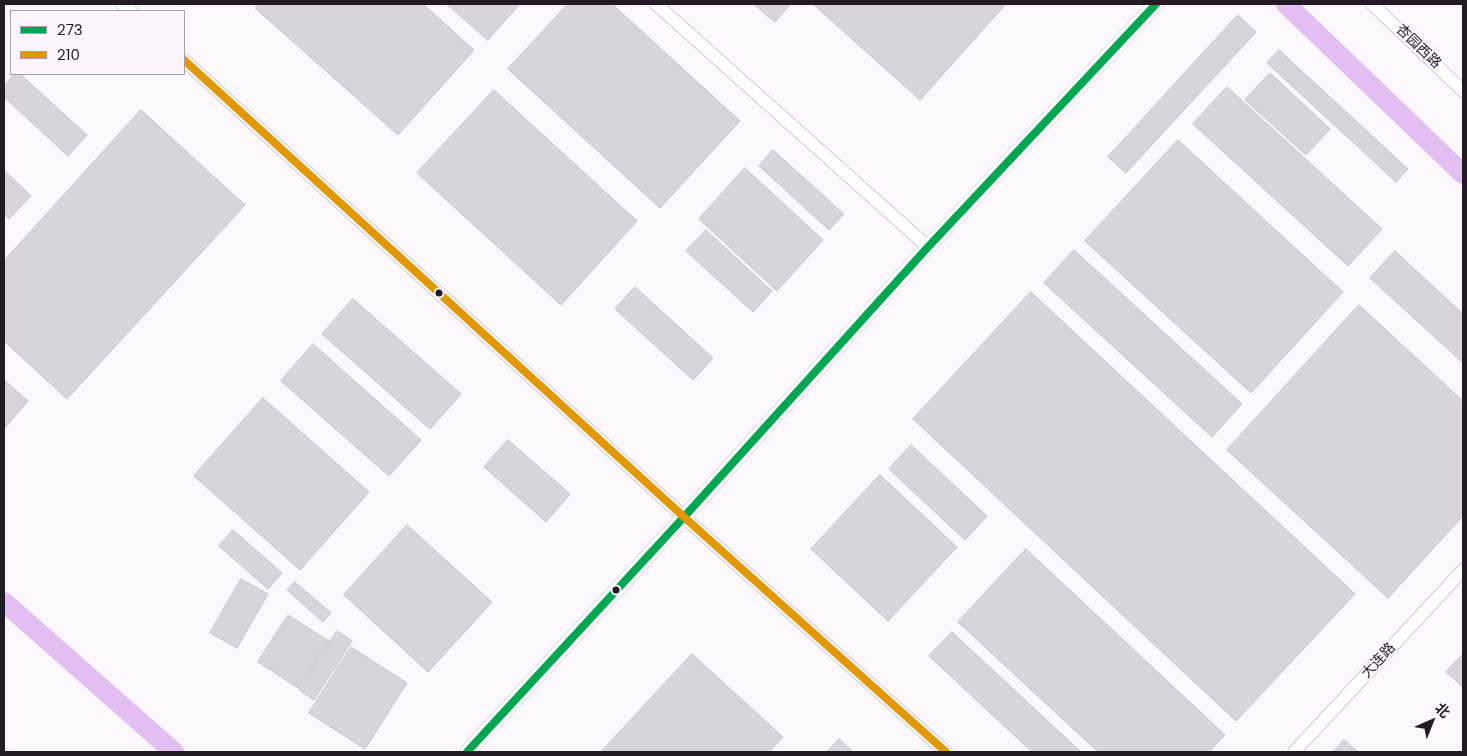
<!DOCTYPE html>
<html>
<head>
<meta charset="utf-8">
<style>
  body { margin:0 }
  #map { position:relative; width:1467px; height:756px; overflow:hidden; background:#fbf7fd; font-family:Poppins,"Noto Sans SC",sans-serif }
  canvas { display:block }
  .frame { position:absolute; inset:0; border:5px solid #221b24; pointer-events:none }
  .legend { position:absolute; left:10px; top:10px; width:175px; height:65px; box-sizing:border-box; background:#fcf5ff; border:1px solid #a59ea7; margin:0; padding:6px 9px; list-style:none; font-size:15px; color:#221b24 }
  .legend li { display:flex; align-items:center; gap:10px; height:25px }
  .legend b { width:25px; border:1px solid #a59ea7 }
  .north { position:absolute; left:1407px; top:696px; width:50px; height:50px; -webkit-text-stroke:4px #fcf5ff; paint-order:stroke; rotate:44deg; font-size:14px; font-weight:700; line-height:20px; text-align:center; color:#221b24 }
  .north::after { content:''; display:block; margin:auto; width:18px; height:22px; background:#221b24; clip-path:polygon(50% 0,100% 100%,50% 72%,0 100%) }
</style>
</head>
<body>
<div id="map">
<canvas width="1467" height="756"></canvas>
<div class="frame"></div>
<ul class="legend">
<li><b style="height:6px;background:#00a651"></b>273</li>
<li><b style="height:6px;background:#e29804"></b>210</li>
</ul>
<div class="north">北</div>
</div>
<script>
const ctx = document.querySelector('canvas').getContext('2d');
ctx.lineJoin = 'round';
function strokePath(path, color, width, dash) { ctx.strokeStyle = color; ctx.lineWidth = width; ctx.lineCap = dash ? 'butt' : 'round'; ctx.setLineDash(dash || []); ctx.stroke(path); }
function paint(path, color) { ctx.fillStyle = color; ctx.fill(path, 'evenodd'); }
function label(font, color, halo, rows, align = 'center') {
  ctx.font = font + ' Poppins,"Noto Sans SC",sans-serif'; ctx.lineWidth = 4; ctx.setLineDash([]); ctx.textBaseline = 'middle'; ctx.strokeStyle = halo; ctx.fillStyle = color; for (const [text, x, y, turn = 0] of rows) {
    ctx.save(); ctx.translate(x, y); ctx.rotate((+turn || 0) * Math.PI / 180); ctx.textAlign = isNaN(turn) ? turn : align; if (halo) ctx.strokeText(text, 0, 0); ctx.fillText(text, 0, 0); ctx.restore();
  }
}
strokePath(new Path2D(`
  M1286,4L1463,174
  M4,602L174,752`), '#e3bef0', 20);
const building = new Path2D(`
  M259,4H423L474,50L398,135L255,8Z
  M447,4H520L488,40Z
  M568,4H612L740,121L660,208L508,69Z
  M754,4H791L775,22Z
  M816,4H1006L920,100L814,5Z
  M1238,15L1256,32L1126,173L1108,157Z
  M1279,50L1408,169L1396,182L1267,63Z
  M1270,73L1330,129L1306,155L1245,100Z
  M15,74H20L87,135L68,156L4,97V86Z
  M1227,87L1382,229L1348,266L1193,124Z
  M494,90L637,221L561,305L417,173Z
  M141,110L245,205L67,399L4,341V261Z
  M1178,140L1343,292L1251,393L1085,241Z
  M773,150L844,214L829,230L759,166Z
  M745,168L823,240L777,291L699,219Z
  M4,170L31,196L9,219L4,214Z
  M706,230L772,291L753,312L686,251Z
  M1074,250L1242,404L1212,437L1044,283Z
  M1395,251L1463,314V363L1370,278Z
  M635,287L713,358L693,380L615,309Z
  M1031,292L1355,594L1236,721L913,419Z
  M353,299L461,394L430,429L322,334Z
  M1359,305L1463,401V516L1388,598L1227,450Z
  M313,344L421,440L389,476L281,381Z
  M4,380L28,401L4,429Z
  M263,398L369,492L300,570L194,476Z
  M508,440L570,494L546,522L484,467Z
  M911,445L987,516L965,540L889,469Z
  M880,475L957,547L888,621L811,549Z
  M407,525L492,602L428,672L344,595Z
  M233,530L282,573L268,589L219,546Z
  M1026,549L1225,735L1209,752H1098L958,622Z
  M241,579L268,594L237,648L210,633Z
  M295,582L331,613L323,622L287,590Z
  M288,615L329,641L298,688L258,662Z
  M337,631L352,641L314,700L299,690Z
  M952,632L1081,752H1032L929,656Z
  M351,647L407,683L365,749L309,713Z
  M692,654L783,737L769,752H601Z
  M1463,654V687L1446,672Z
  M839,739L853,752H827Z
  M1344,740L1358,752H1333Z`);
paint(building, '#d9d4db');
strokePath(building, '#c8c3ca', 1);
const minor = new Path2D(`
  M122,4L131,11
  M656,4L928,247
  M1372,4L1463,91
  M184,60L684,517L946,752
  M1294,752L1463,570`);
const major = new Path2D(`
  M467,752L684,517L928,247L1156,4`);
strokePath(minor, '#cfcad1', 14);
strokePath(major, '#cfcad1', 16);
strokePath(minor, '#fefeff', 12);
strokePath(major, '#fefeff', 15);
strokePath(new Path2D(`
  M467,752L684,517L928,247L1156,4`), '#00a651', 8);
strokePath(new Path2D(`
  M184,60L684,517L946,752`), '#e29804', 8);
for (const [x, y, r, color] of [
  [439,293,4.5,"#221b24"],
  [616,590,4.5,"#221b24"]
]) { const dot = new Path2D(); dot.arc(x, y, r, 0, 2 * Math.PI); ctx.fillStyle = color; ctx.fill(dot); strokePath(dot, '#fcf5ff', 2); }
label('14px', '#221b24', '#fcf5ff', [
  ["杏园西路",1418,47,44],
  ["大连路",1379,661,-47]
]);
</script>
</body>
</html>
